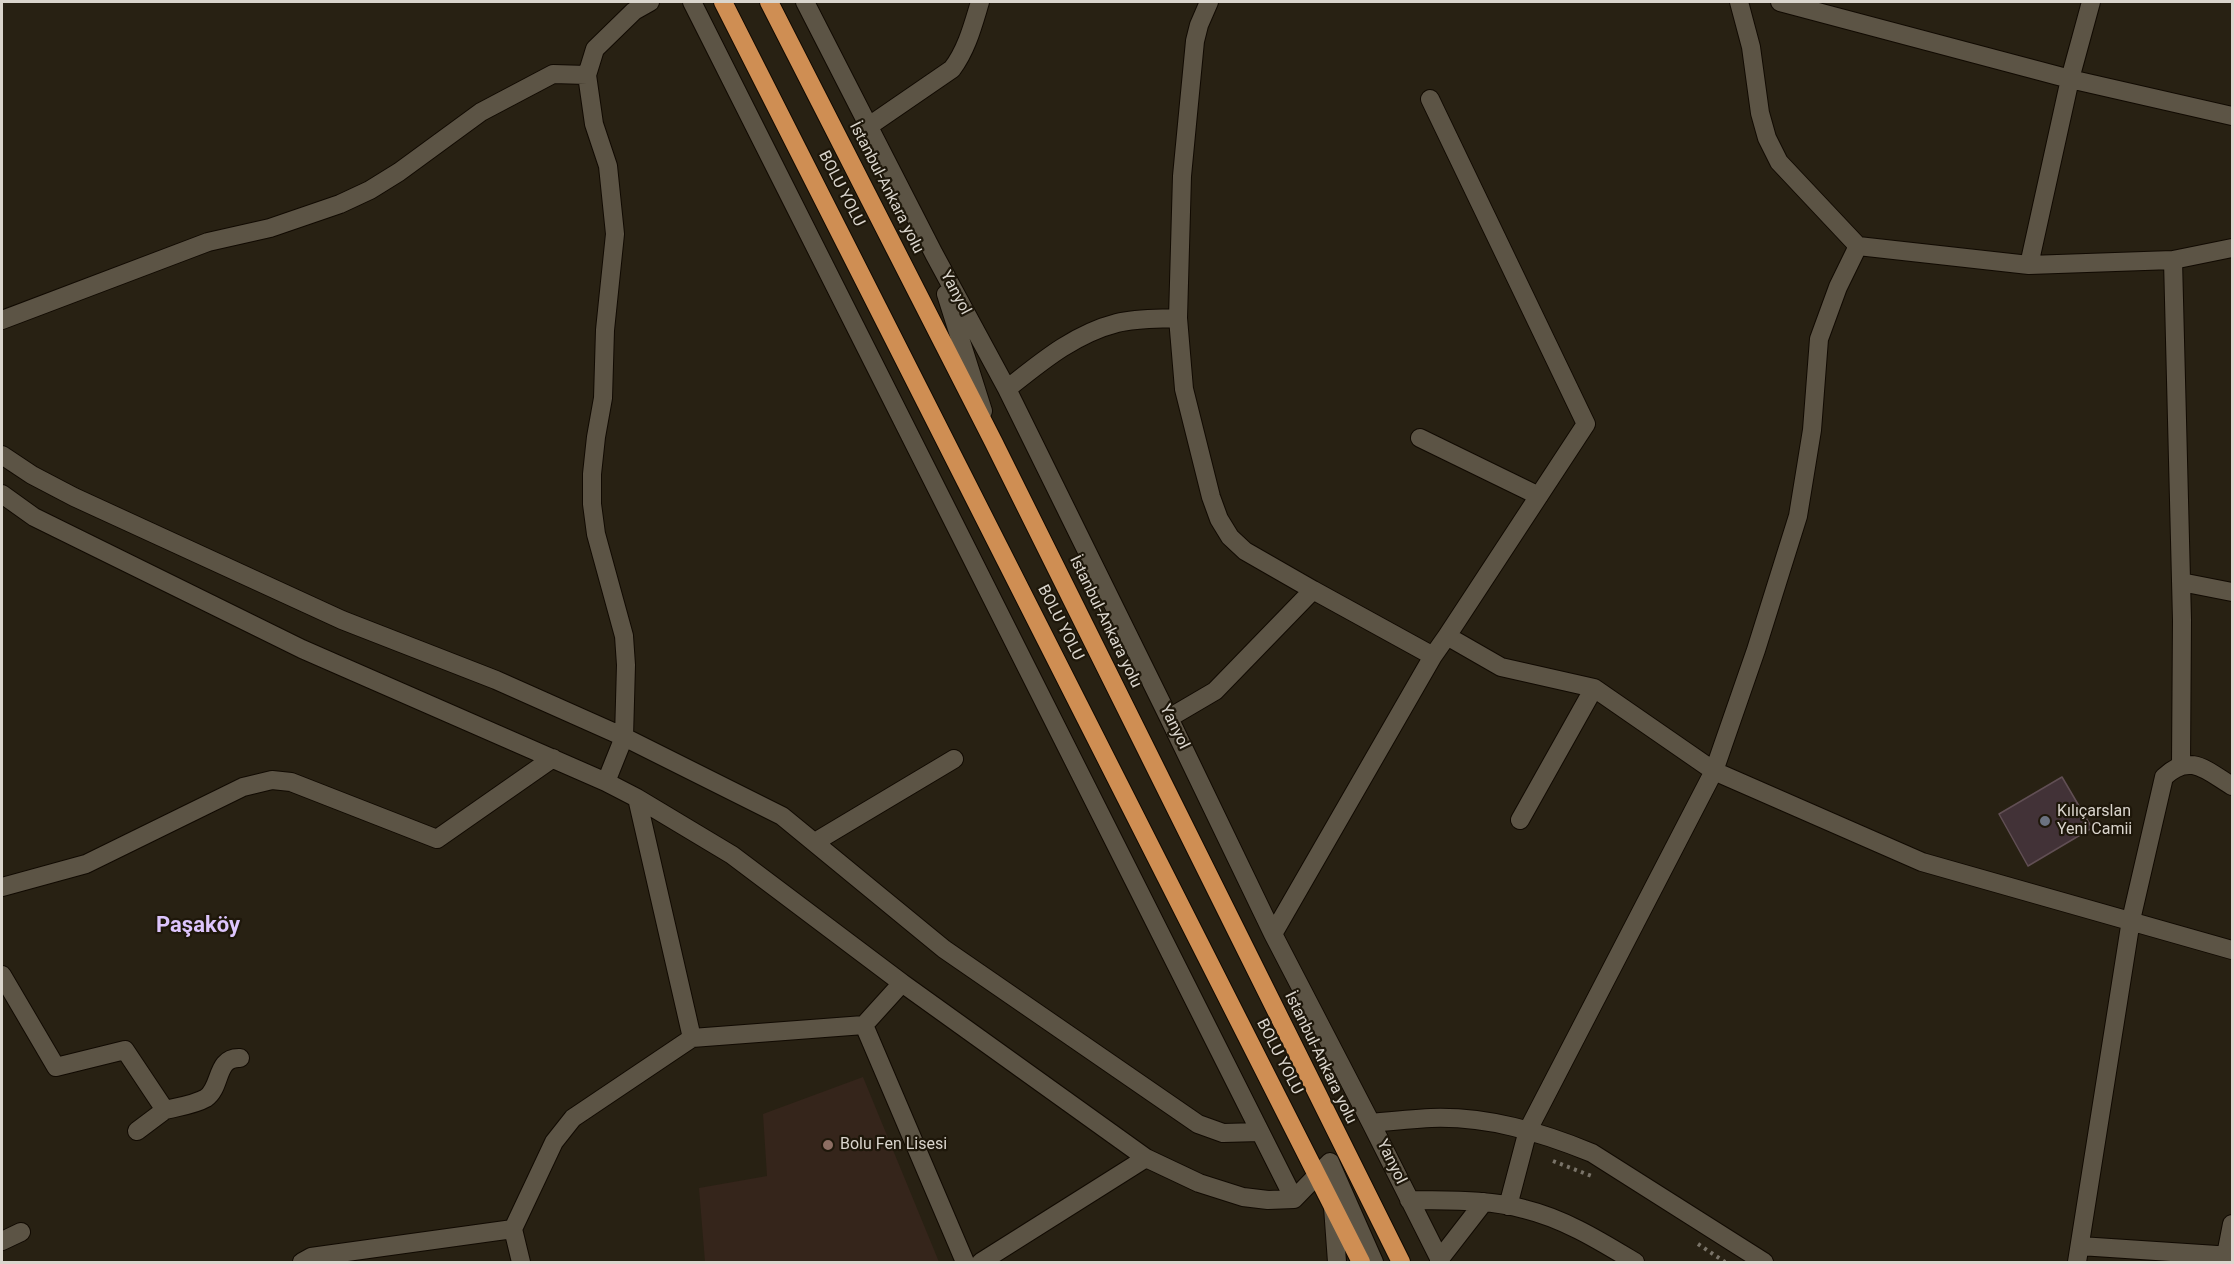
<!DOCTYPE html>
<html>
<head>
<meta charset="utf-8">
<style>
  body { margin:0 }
  #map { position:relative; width:2234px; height:1264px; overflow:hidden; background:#282113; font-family:Roboto,sans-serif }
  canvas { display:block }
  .frame { position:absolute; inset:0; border:3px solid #dad5cd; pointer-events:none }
</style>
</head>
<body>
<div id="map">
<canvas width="2234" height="1264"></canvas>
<div class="frame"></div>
</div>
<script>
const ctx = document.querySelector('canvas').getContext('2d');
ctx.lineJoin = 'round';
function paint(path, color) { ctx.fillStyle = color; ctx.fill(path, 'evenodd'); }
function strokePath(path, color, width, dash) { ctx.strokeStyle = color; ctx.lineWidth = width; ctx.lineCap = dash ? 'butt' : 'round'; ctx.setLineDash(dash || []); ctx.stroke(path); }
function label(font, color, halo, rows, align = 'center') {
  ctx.font = font + ' Roboto,sans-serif'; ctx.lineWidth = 4.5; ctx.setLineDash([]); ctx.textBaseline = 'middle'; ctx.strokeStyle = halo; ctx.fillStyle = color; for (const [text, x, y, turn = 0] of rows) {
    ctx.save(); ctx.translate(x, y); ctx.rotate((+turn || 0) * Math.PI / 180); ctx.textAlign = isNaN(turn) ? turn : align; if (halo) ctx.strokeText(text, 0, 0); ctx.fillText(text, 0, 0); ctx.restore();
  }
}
paint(new Path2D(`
  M863,1077L939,1262H705L699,1188L767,1176L763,1114Z`), '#35251b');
const building = new Path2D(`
  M2062,777L2092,828L2028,866L1999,814Z`);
paint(building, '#423237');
strokePath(building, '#614f54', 1.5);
const minor = new Path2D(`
  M692,2L1294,1199L1330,1162L1374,1262
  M805,2L934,254L1007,389L1169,718L1273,934L1371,1123L1441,1262
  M1739,2L1751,47L1760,113L1767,138L1779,162L1858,246L2029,265L2173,260L2232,248
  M1780,2L2070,79L2232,116
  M1430,99L1586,424L1447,636
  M869,126L952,69C967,49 973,25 980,2
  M2173,260L2182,620L2181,764
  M2029,265L2070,79L2091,2
  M946,294L983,411
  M2,320L208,242L270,228L340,204L370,190L399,172L481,112L553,74L587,75
  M1007,389C1041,362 1074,334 1117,323C1137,318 1158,319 1178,318
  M1420,438L1539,496
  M2,455L32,475L74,497L342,620L496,680L624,737L782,816L944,949L1198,1124L1223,1133L1260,1132
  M2,494L34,517L302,649L606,782L637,798L732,855L902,983L1146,1158L1199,1183L1243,1197L1268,1200L1294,1199
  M2181,582L2232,592
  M1433,656L1447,636L1501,667L1594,688L1714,771L1922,862L2232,950
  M1169,718L1215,691L1313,590L1245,551L1230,537L1219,519L1211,497L1184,389L1178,318L1182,176L1195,41L1199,25L1209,2
  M606,782L624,737L626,665L624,636L596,534L592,504V474L596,437L603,398L605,330L615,234L608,166L594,124L587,75L595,49L634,11L650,2
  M1520,820L1594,688
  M815,842L954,759
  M2,887L86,864L243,787L272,780L291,782L437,839L553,758
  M1273,934L1433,656L1313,590
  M2,975L56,1067L125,1050L165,1110L137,1131
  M864,1025L965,1262
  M692,1038L864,1025L902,983
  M165,1110C177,1107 194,1105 206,1098C222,1087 215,1057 240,1058
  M1371,1123C1391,1121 1411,1119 1431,1118C1487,1116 1541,1132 1592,1153L1764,1262
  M1409,1200C1447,1201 1487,1199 1524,1209C1565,1219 1600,1241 1635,1262
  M1508,1206L1528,1130L1714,771L1756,650L1798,516L1812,430L1819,339L1838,287L1858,246
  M1333,1207L1337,1262
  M513,1229L521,1262
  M2,1241L21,1232
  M2080,1246L2232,1256
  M2226,1255L2232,1224
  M1439,1260L1484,1202
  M302,1262L311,1257L513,1229L554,1142L573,1118L692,1038L637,798
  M981,1262L1146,1158
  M2077,1262L2131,920L2164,777C2190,752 2207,771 2232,786`);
const highway = new Path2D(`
  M723,2L1361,1262
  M769,2L993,441L1401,1262`);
strokePath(minor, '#110a02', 20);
strokePath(highway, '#110a02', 20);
strokePath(new Path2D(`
  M1553,1161L1594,1177
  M1698,1244L1725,1262`), '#7a7469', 4, [3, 4.5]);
strokePath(minor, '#5c5445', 18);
strokePath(highway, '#cf8e53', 18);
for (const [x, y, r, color] of [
  [2045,821,6,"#6b7280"],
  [828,1145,6,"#8d6e63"]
]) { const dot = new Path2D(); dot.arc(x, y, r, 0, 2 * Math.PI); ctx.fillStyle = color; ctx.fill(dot); strokePath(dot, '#1e170a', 2); }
label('16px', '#dad5cd', '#1e170a', [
  ["İstanbul-Ankara yolu",886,188,63],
  ["BOLU YOLU",841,189,63],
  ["Yanyol",955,293,62],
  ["İstanbul-Ankara yolu",1105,622,64],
  ["BOLU YOLU",1060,623,63],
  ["Yanyol",1174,727,64],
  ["BOLU YOLU",1279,1057,63],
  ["İstanbul-Ankara yolu",1320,1058,64],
  ["Yanyol",1391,1162,64]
]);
label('16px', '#dad5cd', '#1e170a', [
  ["Kılıçarslan",2057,812],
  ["Yeni Camii",2057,830],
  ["Bolu Fen Lisesi",840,1145]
], 'left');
label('bold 22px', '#ddc5fd', '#1e170a', [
  ["Paşaköy",198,926]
]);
</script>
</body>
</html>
